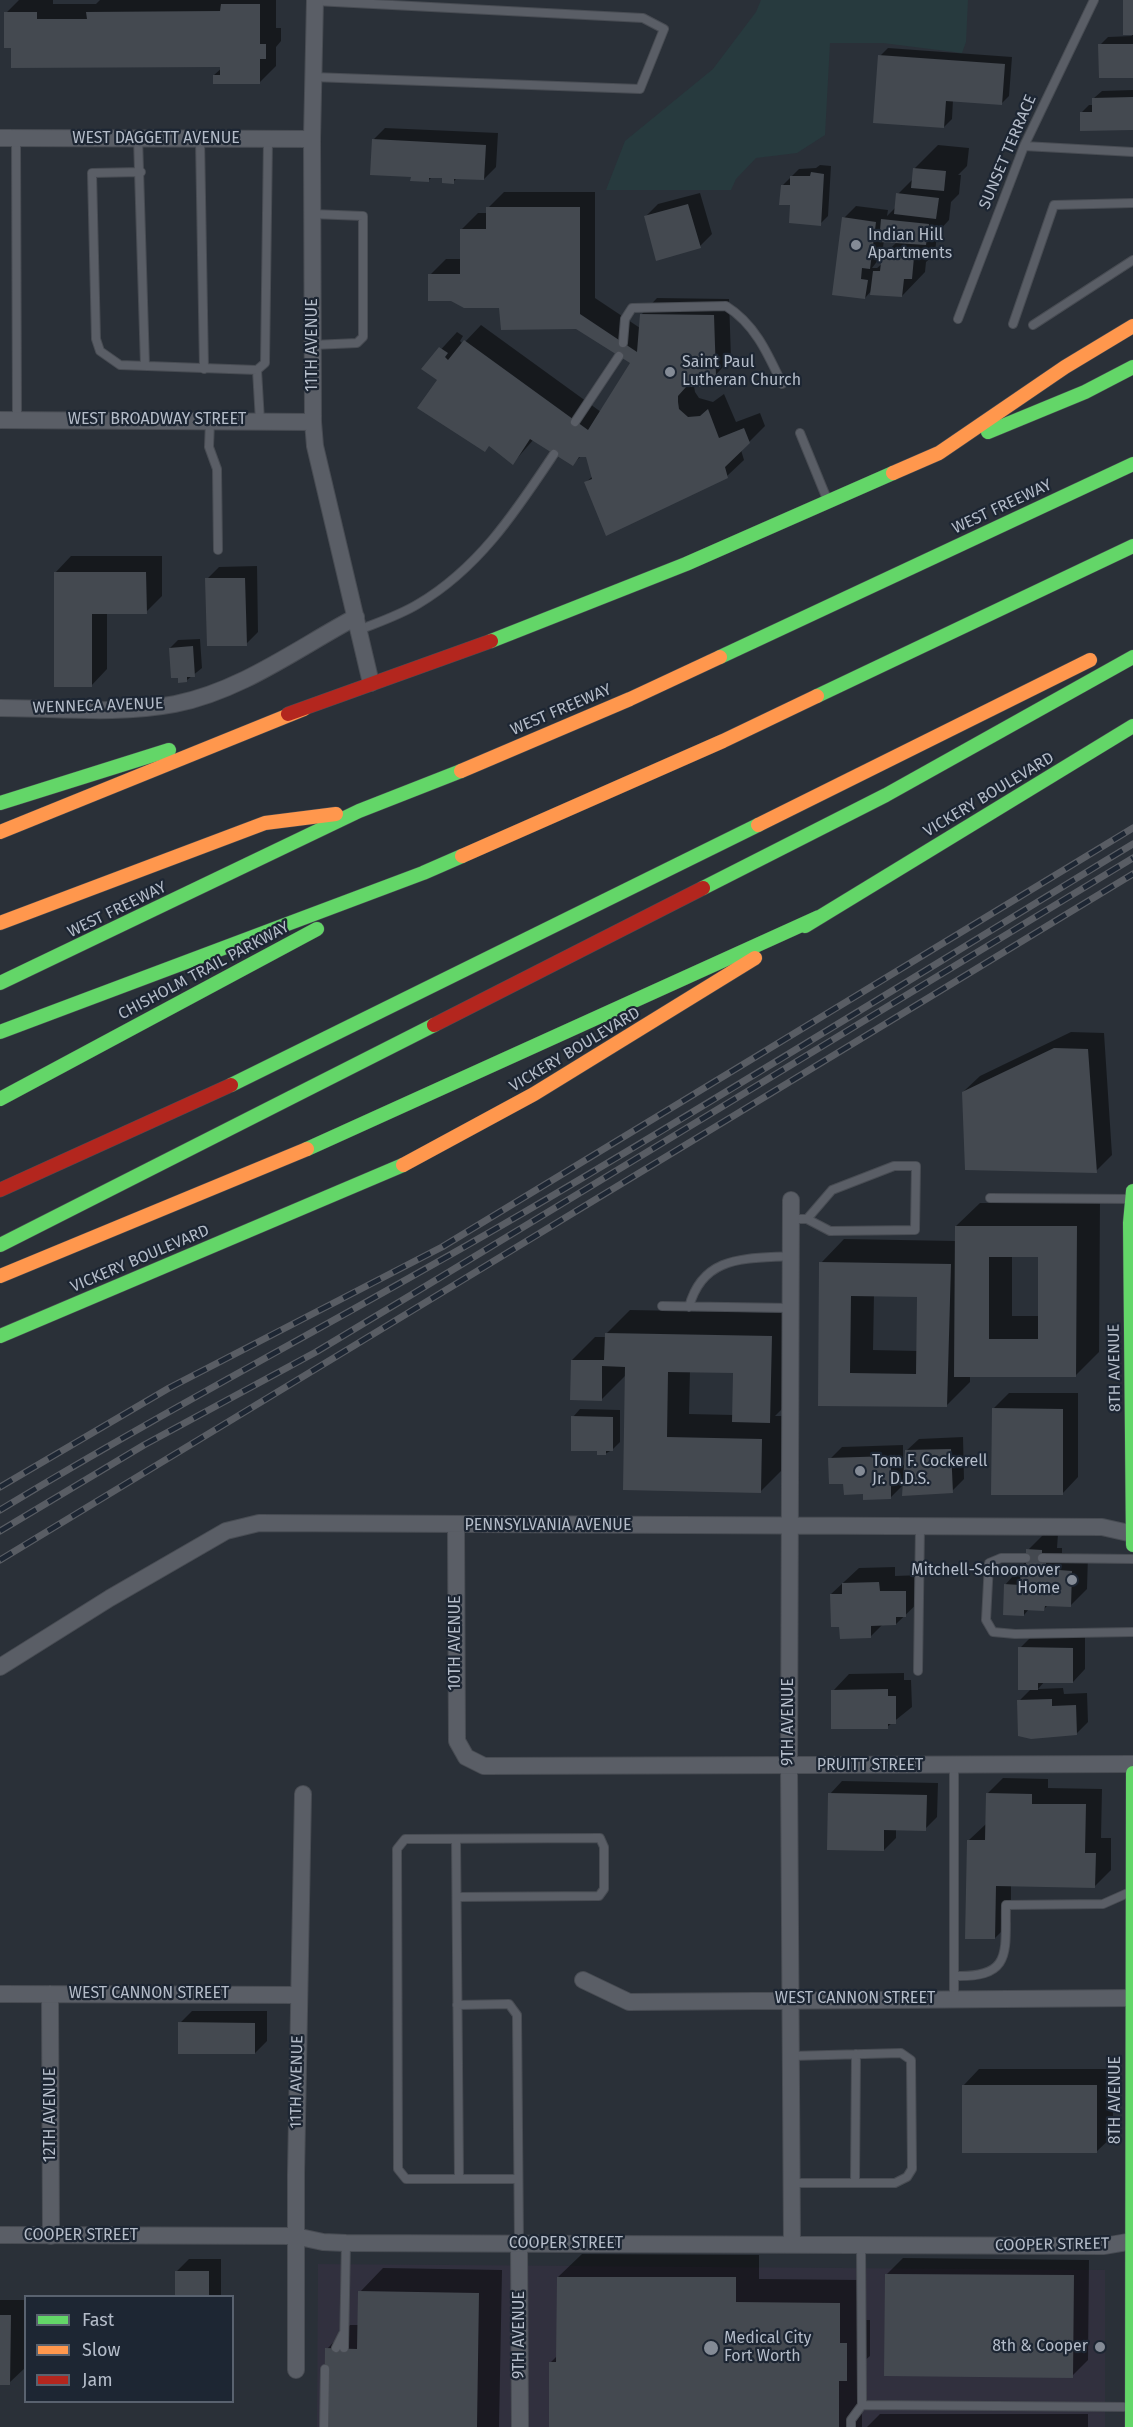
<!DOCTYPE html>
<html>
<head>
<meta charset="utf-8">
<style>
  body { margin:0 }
  #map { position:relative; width:1133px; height:2427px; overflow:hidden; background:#2a3038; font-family:"Fira Sans",sans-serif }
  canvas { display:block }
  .legend { position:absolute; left:24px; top:2295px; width:210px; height:108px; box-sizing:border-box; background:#1d2633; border:2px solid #59626f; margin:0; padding:8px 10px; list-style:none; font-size:18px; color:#b4bcc9 }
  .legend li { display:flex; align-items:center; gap:12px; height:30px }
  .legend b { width:30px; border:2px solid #59626f }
</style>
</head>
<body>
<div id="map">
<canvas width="1133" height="2427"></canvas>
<ul class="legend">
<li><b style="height:8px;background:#63d668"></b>Fast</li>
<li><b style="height:8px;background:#ff974d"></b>Slow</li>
<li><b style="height:8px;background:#b3261e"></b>Jam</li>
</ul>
</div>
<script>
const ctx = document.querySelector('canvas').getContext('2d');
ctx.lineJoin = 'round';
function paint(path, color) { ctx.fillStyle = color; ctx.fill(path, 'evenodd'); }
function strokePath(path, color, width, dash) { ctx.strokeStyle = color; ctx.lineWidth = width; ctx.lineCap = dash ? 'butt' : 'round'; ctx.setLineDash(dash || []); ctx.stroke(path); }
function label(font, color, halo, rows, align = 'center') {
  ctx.font = font + ' "Fira Sans",sans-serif'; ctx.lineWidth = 4.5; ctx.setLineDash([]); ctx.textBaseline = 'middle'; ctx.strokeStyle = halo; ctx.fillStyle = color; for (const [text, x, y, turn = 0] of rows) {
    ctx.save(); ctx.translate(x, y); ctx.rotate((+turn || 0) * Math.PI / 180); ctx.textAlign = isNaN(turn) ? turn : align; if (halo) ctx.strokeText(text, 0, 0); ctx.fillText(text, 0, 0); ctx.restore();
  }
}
paint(new Path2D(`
  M318,2264L1105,2270V2427H317Z`), '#31303e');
paint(new Path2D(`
  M761,0H968L966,42L962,53L883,43H830L825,135L797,153L756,158L736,179L731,190H606L625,141L713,69L756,12Z`), '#273a3e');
paint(new Path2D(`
  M19,0H53V4H96L100,0H276V28H281V41L276,47V66L260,82L214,75L224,66L13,47L6,13Z
  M1125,0H1133V77L1100,45L1108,37L1132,36Z
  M888,48L1012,57L1009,96L1001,104L953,100L952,119L944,127L880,56Z
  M1133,90V129L1081,113L1089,105H1094V98L1102,91Z
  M385,128L498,133L496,167L484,179L458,177L453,182L443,177H432L428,181L412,175L373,140Z
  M938,145L969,148L967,166L958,175H961L959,194L951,202L949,220L937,233L935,254L926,262L925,272L902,296L872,290L865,298L844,218L856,206L888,210L887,216L896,207L898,194L914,178L915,168ZM884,240L897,242L883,255V263L877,268H872L882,255Z
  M820,165L831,166L828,216L820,224L791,204L782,186L799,169L816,168Z
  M504,192H595V298L640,328L641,315L657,298L729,299L731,358L713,378L711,377L702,386H694L695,392L699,398L713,402L724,394L736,422L760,413L765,426L741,450L744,460L727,476L585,483L593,476L587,456H581L573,464L534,439L513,463L439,379L423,369L457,332L463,336L460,341L463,344L481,325L601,412L632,363L576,327L501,306L430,275L446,259H462V229L478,213H488V208Z
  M700,193L712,234L700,246L646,216L658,204Z
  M71,556H162V596L146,612H107V669L91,686L55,573Z
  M257,566L258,632L246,644L207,579L219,567Z
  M200,639L202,668L187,680L170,648L178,640Z
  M1071,1032L1104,1033L1112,1155L1096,1171L963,1092L980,1076Z
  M980,1203H1100L1099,1352L1075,1376L970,1375V1382L946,1406L819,1404L821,1263L844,1239L956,1241V1226ZM1012,1256H1040V1316H1012ZM874,1295H919L918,1351L873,1350Z
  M630,1310L795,1313L793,1398L775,1416H785L784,1468L761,1491L625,1489L627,1374L601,1400L572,1360L595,1337H606V1334ZM690,1371L734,1372V1415L689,1414Z
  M1009,1393H1078V1477L1062,1494L993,1409Z
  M580,1409L620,1410V1442L612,1450L605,1454L599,1450L573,1417Z
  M963,1437L964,1479L952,1491L905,1483L891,1497L864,1492L844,1482L830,1459L842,1447L903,1445V1465H906V1451L919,1439Z
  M1044,1534H1058L1057,1548H1062V1553L1088,1555L1087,1589L1071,1605H1048L1044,1609H1029L1024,1615L1005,1585L1027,1560L1028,1550Z
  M895,1567V1576L921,1575L922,1599L896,1624H883L870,1637L841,1625L831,1594L859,1568Z
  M1032,1636H1085V1669L1073,1682L1045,1681L1038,1689L1063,1688L1064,1694L1087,1693L1088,1722L1076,1734L1019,1701L1031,1689L1020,1648Z
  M904,1673V1680H911L912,1707L887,1727L833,1691L849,1674Z
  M1003,1778L1048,1779V1788L1102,1789L1101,1838H1111V1870L1095,1886L1011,1885V1922L995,1938L969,1840L986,1824L987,1794Z
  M842,1781L938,1783L937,1817L925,1829H896V1838L884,1850L830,1794Z
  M192,2011H267V2041L255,2053L180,2023Z
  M979,2069H1113V2136L1096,2152L963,2086Z
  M582,2254L759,2255V2279L863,2280V2320H870V2356L862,2363V2427H550L551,2362L558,2355V2277Z
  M903,2258L1089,2260L1088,2360L1072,2376L887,2274Z
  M189,2259H221V2296H177V2271Z
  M383,2268L502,2270L499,2427H326L327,2349L350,2325H359L360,2292Z
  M0,2300H26V2367L9,2383H0Z
  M880,2414H1088V2427H867Z`), '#0007');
paint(new Path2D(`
  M1123,0H1133V35H1123Z
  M221,4H260V44H266V59H260V84H213V75H220V67L11,68V48H4V12H37V19H87L86,12L220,11Z
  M1098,44H1133V78H1099Z
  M878,55L1005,64L1002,105L946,101L944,128L873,123Z
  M1133,97V130L1080,131V112H1092V98Z
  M372,139L486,145L484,180L454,179V184L442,183V178H429V182L410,181L411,177L370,175Z
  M913,168L946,171L944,191L911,188Z
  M811,172L824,174L821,226L789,223L790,205H779L781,185H790V176H810Z
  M896,193L939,198L936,219L894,214Z
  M688,204L701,248L656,261L644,216Z
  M486,207H580V314L637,352L640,314L714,315L716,376L713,380L706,376L702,387H686L678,396V402L679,409L688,417L700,416L708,409L719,438L744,428L750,443L725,467L728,478L606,536L584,482L592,479L586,457H579L573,466L530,439L513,465L489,446L485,452L417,408L437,380L421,369L439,347L448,353L445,357L448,360L464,340L588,430L630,363L576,329L501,330L499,308H464L451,301H428V274H460V229H486Z
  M842,217L876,222L870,269L862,268L861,279L868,280L865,299L832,295Z
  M881,219L929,224L926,245L879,242Z
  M882,254L914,257L912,279H904L902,297L870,295L873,271H880Z
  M54,572H146L147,614H92V687H54Z
  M205,578H245L247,646H207Z
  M193,646L195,677H187V682L178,683V678H171L169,648Z
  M1054,1048L1088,1049L1097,1173L965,1170L962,1092Z
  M955,1226H1077L1076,1377H954ZM989,1257H1038V1339H989Z
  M819,1262L951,1264L947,1407L818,1406ZM851,1296L917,1297L916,1374L850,1373Z
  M605,1333L772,1336L770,1423L732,1422L733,1373L668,1372L667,1437L762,1439L761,1493L623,1490L625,1367L602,1366V1401L570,1400L571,1360H604Z
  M992,1408L1063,1409V1495H991Z
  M571,1416L613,1417V1451H606V1455H597V1451H571Z
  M951,1449L953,1493L902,1496L905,1450Z
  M891,1456V1499L863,1500V1494L844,1495L843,1484H829L828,1458Z
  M1026,1549L1042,1550V1563H1046V1569L1072,1571L1071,1607L1045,1606L1044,1611L1024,1610V1616L1003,1615L1004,1584L1020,1585L1021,1565H1026Z
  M879,1582L880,1591H906V1617H896V1625L871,1626V1638L840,1639L839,1627H831L830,1594H842V1583Z
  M1018,1647L1073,1648V1683H1038V1690H1018Z
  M888,1689V1696H896V1724H888V1729H831V1690Z
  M1052,1699V1706L1076,1705L1077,1735L1031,1739L1018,1736L1017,1700Z
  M828,1793L927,1795L926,1831L884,1830V1851L827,1850Z
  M986,1793L1032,1794V1804H1086L1085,1853H1096L1095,1888L996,1886L995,1939H965L967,1840H985Z
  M178,2022L255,2023V2054H178Z
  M962,2085H1097V2153H962Z
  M175,2271H209V2296H175Z
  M885,2274L1074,2275L1073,2378L884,2376Z
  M557,2277H736V2302L840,2303V2343H847V2381H839V2427H549V2362H556Z
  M358,2291L479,2293L477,2427H324L325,2348L357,2349Z
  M0,2315H11L10,2385H0Z`), '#444950');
const lane = new Path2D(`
  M313,77L640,89L664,29L643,18L315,1
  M138,138L145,366
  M16,139L17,420
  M200,139L204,369
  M1024,146L1133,152
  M141,172L92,173L96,339L100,351L120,365L257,370L265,363L268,139
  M312,214L363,216V337L357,343L313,345
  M958,319L1024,146L1094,0
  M1013,324L1054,205L1133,203
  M1033,325L1133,260
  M623,343L625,319L632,308L726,306C755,324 768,354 782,384
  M257,370L260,421
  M210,421L209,447L217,469L218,550
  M575,422L619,356
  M800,433L827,499
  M359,630C379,622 400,615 418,604C479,568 516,511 554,454
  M990,1198L1132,1199
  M791,1219H807L830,1231L915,1230L916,1166H894L832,1190L807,1219
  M662,1306L791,1308
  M689,1307C703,1254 747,1259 791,1256
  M1026,1558H1001L989,1563L986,1620L993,1632L1015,1634L1133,1632
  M1042,1558L1133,1559
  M918,1671L920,1527
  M456,1839L459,2179
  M458,1897L599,1896L604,1889V1847L600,1838L405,1839L397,1849L398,2169L406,2179H518
  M954,1976C1013,1978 1005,1952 1006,1905L1103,1904L1130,1892
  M954,1999V1765
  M457,2005L509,2004L517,2015L519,2243
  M791,2056L901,2053L911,2060L912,2169L907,2177L895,2183H792
  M855,2183L856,2054
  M336,2348L343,2334
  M344,2348L346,2243
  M862,2405L1131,2407
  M324,2427L325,2369
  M851,2427V2420L862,2405L861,2245`);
const street = new Path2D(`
  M315,0L312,139L313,422L315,446L371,683
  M0,138L312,139
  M0,420L313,422
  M0,708C57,708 118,715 175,704C241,691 298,648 356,617
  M791,1200L789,1766L792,2245
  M456,1526L457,1741L466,1757L484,1766L1133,1764
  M0,1667L110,1598L226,1531L259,1523L1102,1527L1133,1534
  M583,1980L629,2002L1133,1998
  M0,1994L298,1995
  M50,1994L51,2236
  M0,2235L295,2236L323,2242L346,2243L1104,2246L1133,2241
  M519,2243L520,2427
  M296,2370V2174L303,1794`);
const fast = new Path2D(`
  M988,432L1085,392L1133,367
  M491,641L686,564L893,473
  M720,657L1133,464
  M817,696L1133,546
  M0,803L169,750
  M703,888L886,795L1133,657
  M805,926L1133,726
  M0,983L359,811L461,771
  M0,1032L423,873L462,856
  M231,1085L758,825
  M0,1099L317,929
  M307,1149L819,917
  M1133,1191L1130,1223L1133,1545
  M0,1245L434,1025
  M0,1336L403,1165
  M1132,2427L1133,1773`);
const slow = new Path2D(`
  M893,473L939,453L1065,367L1133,326
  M461,771L630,699L720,657
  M758,825L1090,660
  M0,832L304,709
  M462,856L723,741L817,696
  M0,923L265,823L336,814
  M403,1165L534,1094L755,958
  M0,1276L307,1149`);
const jam = new Path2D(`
  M288,714L491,641
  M434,1025L703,888
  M0,1190L231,1085`);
strokePath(lane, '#484c53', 10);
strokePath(street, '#484c53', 18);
strokePath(fast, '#484c53', 15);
strokePath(slow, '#484c53', 15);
strokePath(jam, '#484c53', 15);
strokePath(lane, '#5a5e66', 8);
strokePath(street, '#5a5e66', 16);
strokePath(fast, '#63d668', 14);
strokePath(slow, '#ff974d', 14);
strokePath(jam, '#b3261e', 14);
const rail = new Path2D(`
  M0,1487L169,1388L442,1247L1133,828
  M0,1510C172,1406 350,1314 523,1213C728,1093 930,967 1133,844
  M0,1531L144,1445L316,1352L411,1295L1133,858
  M0,1560L1133,874`);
strokePath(rail, '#595d64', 7);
strokePath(rail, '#1d2633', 4.5, [14]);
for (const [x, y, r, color] of [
  [856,245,6,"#848b96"],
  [670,372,6,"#848b96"],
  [860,1471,6,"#848b96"],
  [1072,1580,6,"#848b96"],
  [1100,2347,6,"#848b96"],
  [711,2348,8,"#848b96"]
]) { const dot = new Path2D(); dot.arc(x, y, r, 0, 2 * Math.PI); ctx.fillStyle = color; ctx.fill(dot); strokePath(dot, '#1d2633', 2); }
label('16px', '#b4bcc9', '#1d2633', [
  ["WEST DAGGETT AVENUE",156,139],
  ["SUNSET TERRACE",1008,152,-67],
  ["11TH AVENUE",313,345,-90],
  ["WEST BROADWAY STREET",157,420],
  ["WEST FREEWAY",1002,507,-25],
  ["WENNECA AVENUE",98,706,-2],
  ["WEST FREEWAY",561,710,-23],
  ["VICKERY BOULEVARD",989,795,-31],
  ["WEST FREEWAY",117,910,-26],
  ["CHISHOLM TRAIL PARKWAY",204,971,-28],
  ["VICKERY BOULEVARD",575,1050,-31],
  ["VICKERY BOULEVARD",140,1259,-23],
  ["8TH AVENUE",1115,1368,-91],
  ["PENNSYLVANIA AVENUE",548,1526],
  ["10TH AVENUE",456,1643,-90],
  ["9TH AVENUE",789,1722,-90],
  ["PRUITT STREET",870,1766],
  ["WEST CANNON STREET",149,1994],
  ["WEST CANNON STREET",855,1999],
  ["11TH AVENUE",297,2082,-89],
  ["8TH AVENUE",1116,2100,-90],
  ["12TH AVENUE",51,2115,-90],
  ["COOPER STREET",81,2236],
  ["COOPER STREET",566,2244],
  ["COOPER STREET",1052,2245,-1],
  ["9TH AVENUE",520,2335,-90]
]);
label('16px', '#b4bcc9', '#1d2633', [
  ["Indian Hill",868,236],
  ["Apartments",868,254],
  ["Saint Paul",682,363],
  ["Lutheran Church",682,381],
  ["Tom F. Cockerell",872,1462],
  ["Jr. D.D.S.",872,1480],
  ["Mitchell-Schoonover",1060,1571,"right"],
  ["Home",1060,1589,"right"],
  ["Medical City",724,2339],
  ["Fort Worth",724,2357],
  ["8th & Cooper",1088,2347,"right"]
], 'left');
</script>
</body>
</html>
